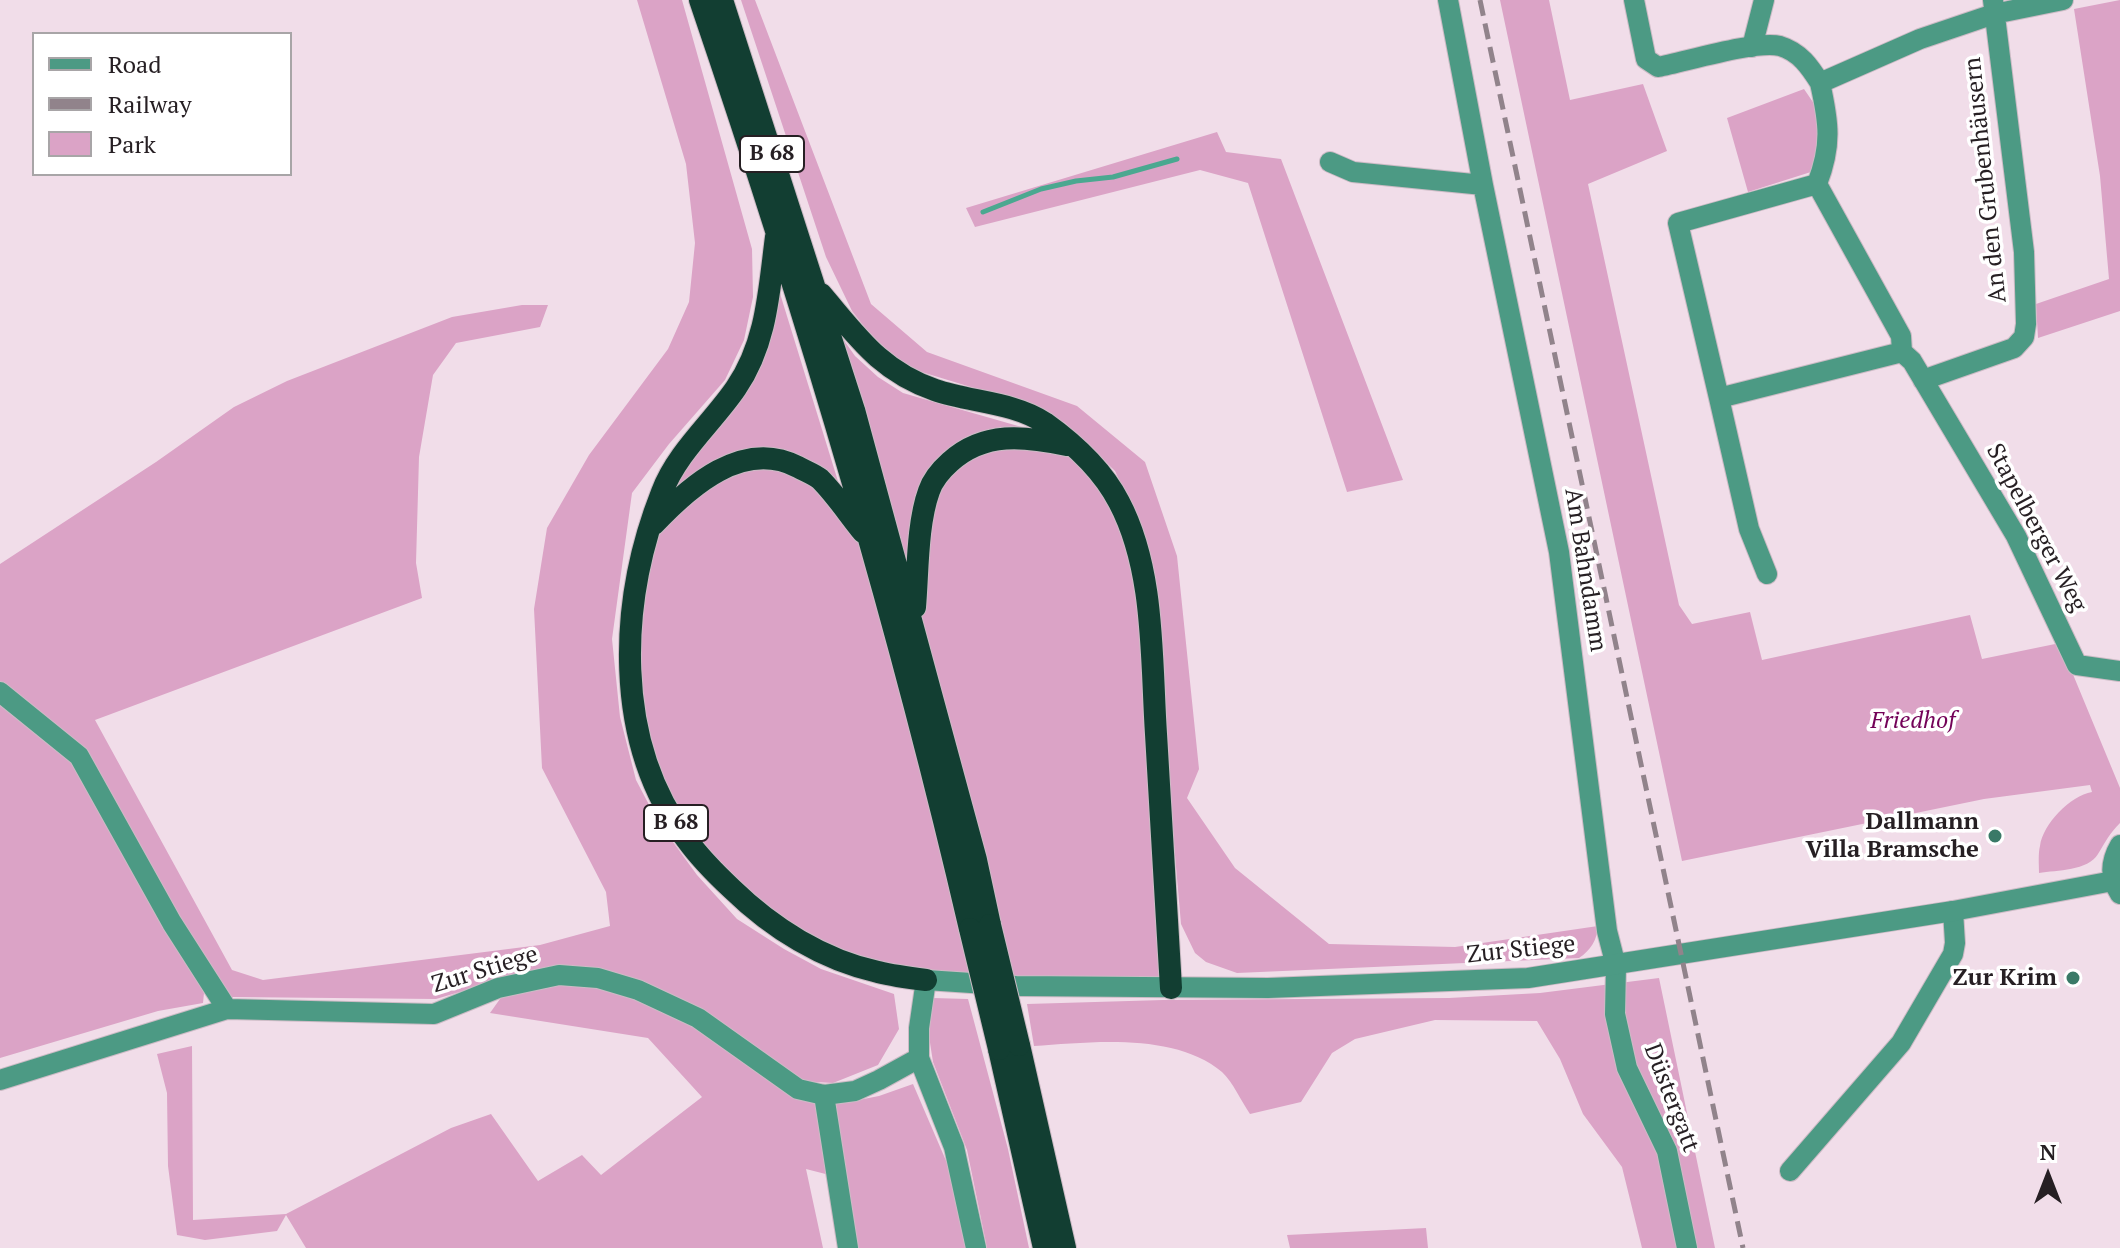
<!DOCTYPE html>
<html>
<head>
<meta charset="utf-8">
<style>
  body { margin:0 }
  #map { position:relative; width:2120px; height:1248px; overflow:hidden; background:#f1dde9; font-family:"PT Serif",serif }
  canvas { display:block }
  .legend { position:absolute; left:32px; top:32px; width:260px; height:144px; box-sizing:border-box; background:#fff; border:2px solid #a8a5a7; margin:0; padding:10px 14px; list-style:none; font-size:24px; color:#261f23 }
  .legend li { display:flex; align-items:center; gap:16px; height:40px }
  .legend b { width:40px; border:2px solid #a8a5a7 }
  .north { position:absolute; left:2008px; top:1136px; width:80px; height:80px; -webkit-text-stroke:6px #fff; paint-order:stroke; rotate:0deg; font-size:22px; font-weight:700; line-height:32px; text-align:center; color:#261f23 }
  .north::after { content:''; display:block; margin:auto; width:28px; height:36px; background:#261f23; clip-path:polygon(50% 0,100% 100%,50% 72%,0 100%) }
</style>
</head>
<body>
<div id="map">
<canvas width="2120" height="1248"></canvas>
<ul class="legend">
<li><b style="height:10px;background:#4c9a84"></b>Road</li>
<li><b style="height:10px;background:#91838b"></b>Railway</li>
<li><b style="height:22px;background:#dba3c6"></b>Park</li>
</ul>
<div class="north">N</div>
</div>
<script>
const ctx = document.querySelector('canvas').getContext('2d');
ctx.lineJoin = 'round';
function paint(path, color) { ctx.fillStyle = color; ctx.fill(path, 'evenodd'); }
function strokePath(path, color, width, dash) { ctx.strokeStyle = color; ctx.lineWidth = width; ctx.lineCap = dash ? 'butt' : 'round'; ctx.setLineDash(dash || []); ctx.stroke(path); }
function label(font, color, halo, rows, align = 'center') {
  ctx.font = font + ' "PT Serif",serif'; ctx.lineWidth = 7; ctx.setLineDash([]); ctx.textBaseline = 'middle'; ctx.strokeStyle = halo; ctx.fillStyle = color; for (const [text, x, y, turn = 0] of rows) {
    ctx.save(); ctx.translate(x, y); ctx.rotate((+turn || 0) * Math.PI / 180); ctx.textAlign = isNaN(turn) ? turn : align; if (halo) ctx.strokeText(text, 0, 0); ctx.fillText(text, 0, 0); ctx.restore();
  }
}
paint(new Path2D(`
  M637,0H682L752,249L753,297L744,340L725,380L669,444L632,493L612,639L620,717L636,780L657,820L697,875L737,919L784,949L821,969L894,994L899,1029L878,1065L833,1083L799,1081L790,1095L843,1103L879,1096L913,1084L950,1170L967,1248H857L845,1179L806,1169L823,1248H306L286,1215L277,1231L205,1240L177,1235L168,1166L167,1093L157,1054L192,1046L193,1220L286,1214L451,1128L491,1114L538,1181L582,1155L601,1175L702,1097L648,1038L490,1013L517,975L436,999L232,997L171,930L204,993L203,1003L158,1011L0,1058V564L156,462L234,407L287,381L452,317L522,305H548L540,327L456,343L433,375L419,457L416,563L422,598L95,720L232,970L263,980L540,945L610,926L606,892L542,768L534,609L547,528L589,455L668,349L689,302L695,243L686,164Z
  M741,0H755L871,304L927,352L1077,406L1145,462L1177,556L1199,769L1187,798L1235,868L1329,944L1455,947L1598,926C1597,940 1591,950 1579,958L1237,973L1206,962L1195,953L1181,924L1170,798L1139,522L1115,471L1065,423L1020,402L915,370L880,347L852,311L826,257Z
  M1500,0H1549L1570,100L1643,84L1667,151L1588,184L1679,605L1692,624L1750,612L1762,660L1970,615L1982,659L2060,643L2120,788V823C2109,834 2106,841 2098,854C2088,871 2057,870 2039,873C2039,864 2038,854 2040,846C2043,824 2070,796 2092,792L2090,785L1984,799L1682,861Z
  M2120,0V311L2038,338L2036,304L2109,279L2100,176L2074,9Z
  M1804,89L1819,111L1821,133L1814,171L1748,192L1727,118Z
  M1217,132L1226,152L1281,159L1403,480L1347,492L1248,183L1200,170L975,227L966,208Z
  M778,287L841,491L789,455L666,499Z
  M836,329L855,356L878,377L903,393L1039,432L977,433L944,452L932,466L909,573Z
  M1072,446L1133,534L1171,988L1005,986L914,625L923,518L961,452Z
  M790,462L869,539L983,984L828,955L686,839L637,727L640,558L678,499L706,477Z
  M1659,978L1715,1248H1642L1622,1167L1583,1114L1560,1059L1537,1021L1435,1020L1355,1039L1332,1053L1301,1102L1250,1114C1241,1101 1233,1082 1222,1072C1175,1032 1091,1042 1034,1046L1027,1004L1163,1000L1449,998L1540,993Z
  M933,998L968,999L1008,1149L1029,1248H987L967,1150L933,1062L928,1030Z
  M1426,1228L1428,1248H1290L1287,1235Z`), '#dba3c6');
strokePath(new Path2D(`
  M983,212L1041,189L1076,181L1113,177L1177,159`), '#4aa890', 5);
const minor = new Path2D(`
  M1448,0L1483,185L1559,552L1607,931L1616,966L1615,1014L1627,1068L1667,1151L1687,1248
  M1634,0L1646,59L1658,67C1685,62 1756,40 1780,46C1800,52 1810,67 1820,83
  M2063,0L1994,14L1920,39L1820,83C1829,123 1832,145 1817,184L1901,336L1902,352L1912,361L2016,536L2077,665L2120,671
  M1752,47L1764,0
  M1330,162L1353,172L1483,185
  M1817,184L1678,223L1719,398L1902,352
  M1923,380L2014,348L2024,337L2026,324L2024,252L1993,0
  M1719,398L1749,529L1767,574
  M0,692L79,756L172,923L227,1009
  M926,980L919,1028V1058L954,1147L976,1248
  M0,1080L227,1009L434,1014L498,988L559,975L598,978L638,990L698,1018L798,1089L824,1095L855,1091L879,1080L919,1058
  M824,1095L848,1248
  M1790,1171L1901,1043L1953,954L1955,943L1953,911`);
const tertiary = new Path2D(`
  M2120,845C2110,862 2109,877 2120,894
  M926,980L1016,986L1268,988L1528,978L1953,911L2113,881`);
const trunk = new Path2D(`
  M700,0C804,305 897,615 970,929
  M722,0L854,410L976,860L990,925
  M776,237C769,290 767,343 736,388C713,422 677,452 662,492C619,601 612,741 687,840C700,858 716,874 732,889C772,928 823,960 878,972C894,976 910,978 926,980
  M821,294C857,336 880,371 935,390C969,402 1014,402 1045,423C1073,443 1103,471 1119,502C1155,570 1151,658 1156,734C1161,818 1166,903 1171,988
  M654,524C689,487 743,438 798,467C805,471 814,474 820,479C836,495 849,515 863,532
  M915,607C918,572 917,524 929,491C933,479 941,470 950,462C984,431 1025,436 1067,445
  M1019,1045L1065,1248
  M999,1049L1044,1248`);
strokePath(minor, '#ccbbc5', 22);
strokePath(tertiary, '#ccbbc5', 22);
strokePath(trunk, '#ccbbc5', 24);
strokePath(minor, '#4c9a84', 20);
strokePath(tertiary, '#4c9a84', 20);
strokePath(trunk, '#123e32', 22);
strokePath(new Path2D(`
  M1480,0L1743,1248`), '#91838b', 5, [16, 8]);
const trunkBridge = new Path2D(`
  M990,925L1019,1045
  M970,929L999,1049`);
strokePath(trunkBridge, '#ccbbc5', 24, []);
strokePath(trunkBridge, '#123e32', 22);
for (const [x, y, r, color] of [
  [1995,836,8,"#3a7967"],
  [2073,978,8,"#3a7967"]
]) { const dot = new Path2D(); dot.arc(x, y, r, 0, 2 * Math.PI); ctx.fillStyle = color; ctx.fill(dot); strokePath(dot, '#fff', 3); }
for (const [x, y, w] of [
  [772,154,64],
  [676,823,64]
]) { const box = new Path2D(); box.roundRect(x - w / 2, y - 18, w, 36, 6); ctx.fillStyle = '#fff'; ctx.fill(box); strokePath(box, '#261f23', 2); }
label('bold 22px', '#261f23', null, [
  ["B 68",772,154],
  ["B 68",676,823]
]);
label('24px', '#261f23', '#fff', [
  ["An den Grubenhäusern",1986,180,-96],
  ["Stapelberger Weg",2036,528,62],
  ["Am Bahndamm",1585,570,81],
  ["Zur Stiege",1521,950,-6],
  ["Zur Stiege",485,970,-17],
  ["Düstergatt",1671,1098,69]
]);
label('italic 24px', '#730258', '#fff', [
  ["Friedhof",1913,721]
]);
label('bold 24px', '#261f23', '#fff', [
  ["Dallmann",1979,822],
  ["Villa Bramsche",1979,850],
  ["Zur Krim",2057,978]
], 'right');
</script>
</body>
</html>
